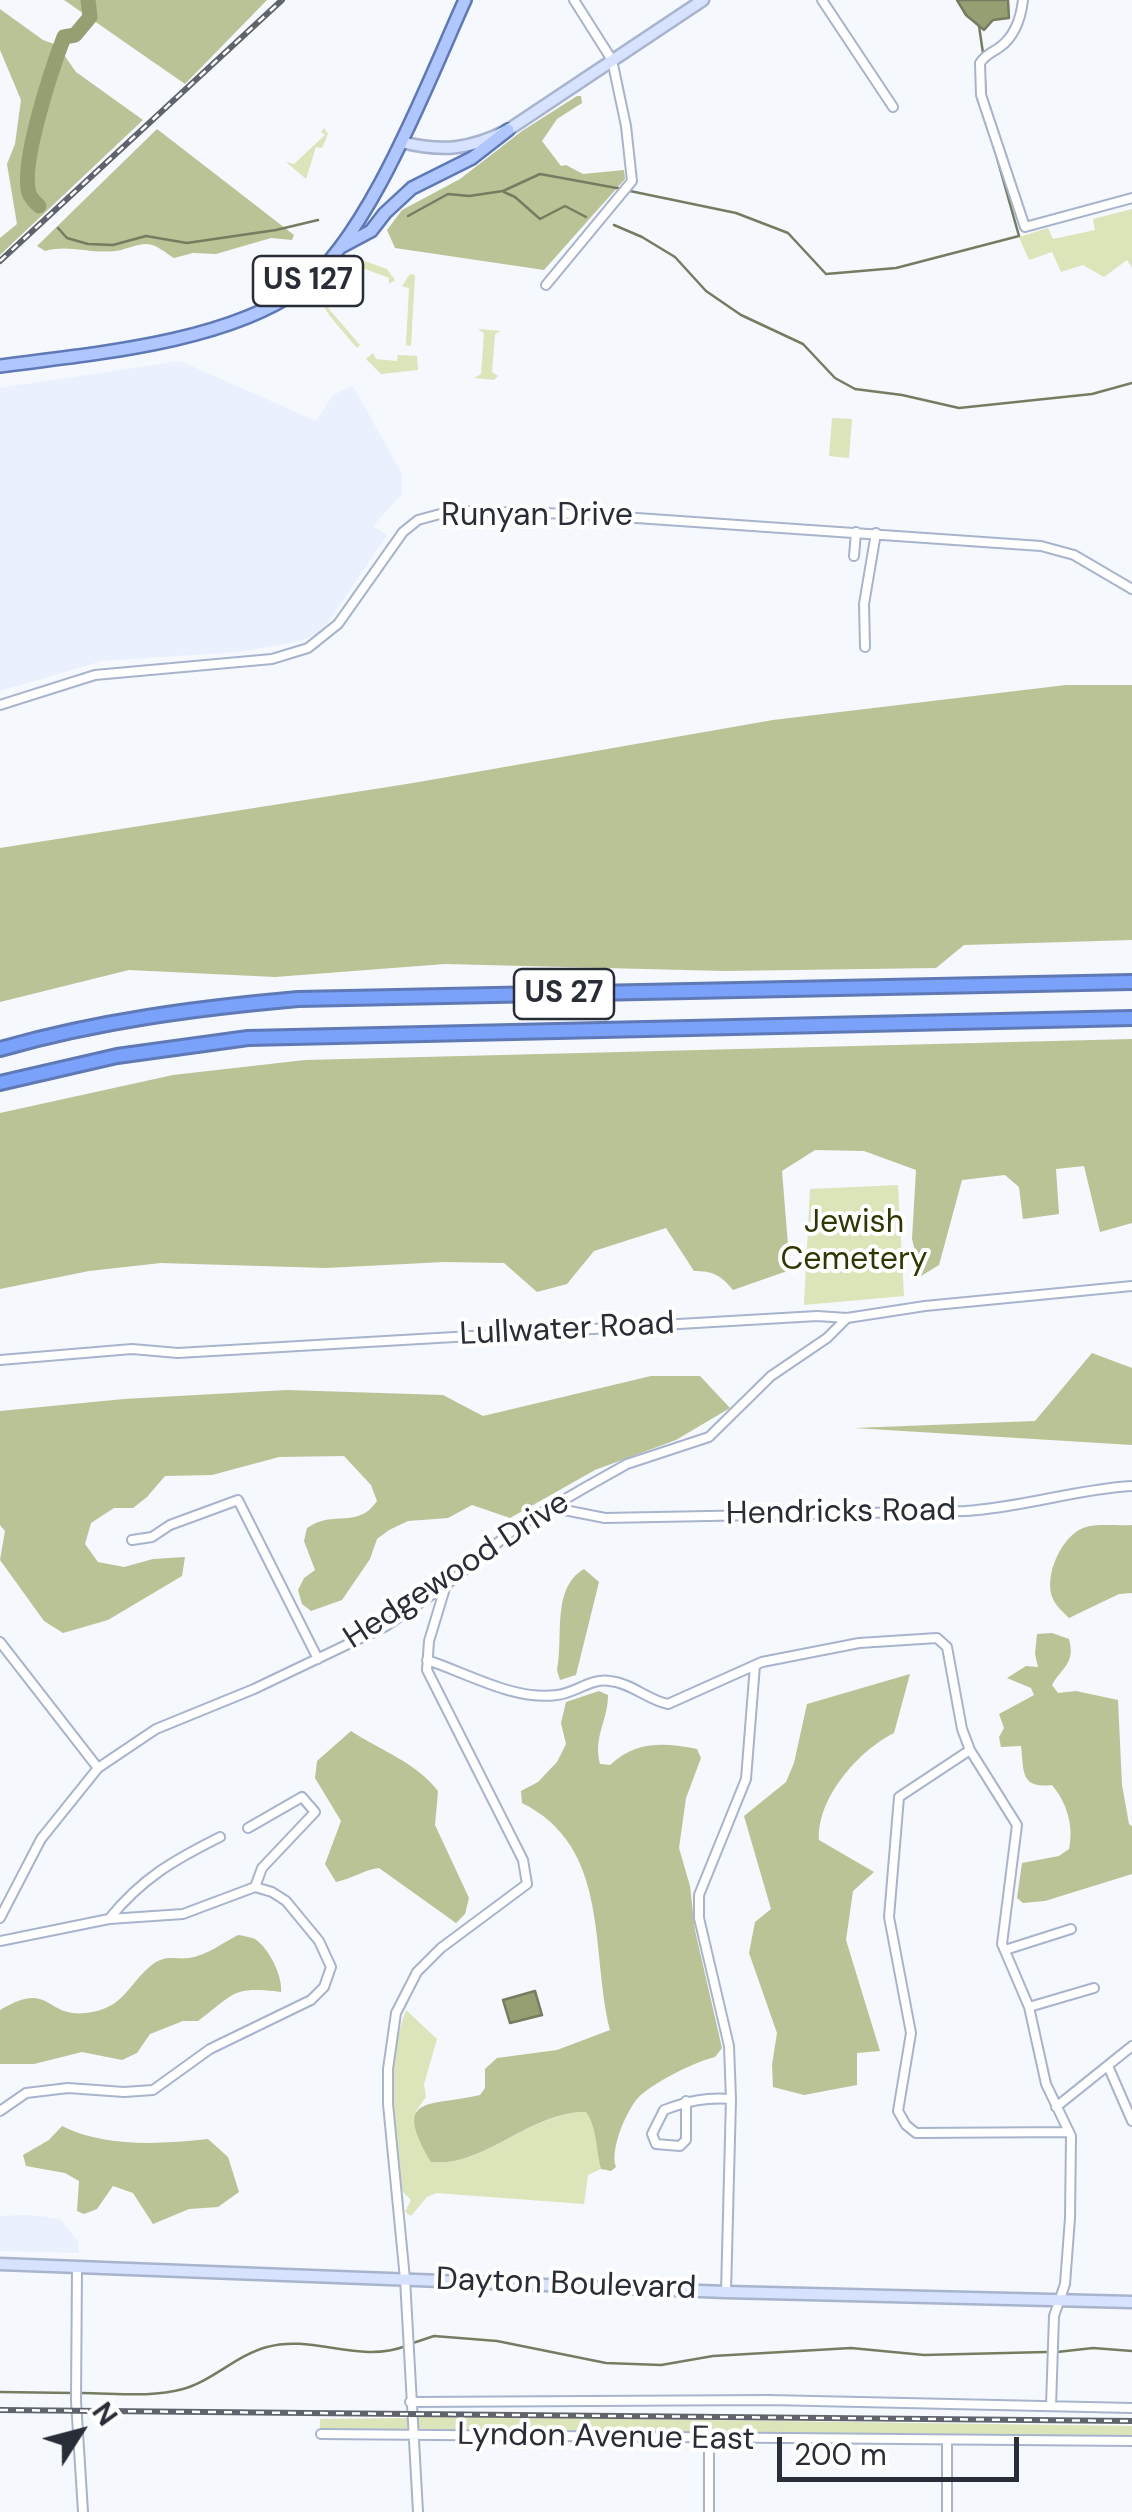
<!DOCTYPE html>
<html>
<head>
<meta charset="utf-8">
<style>
  body { margin:0 }
  #map { position:relative; width:1132px; height:2512px; overflow:hidden; background:#f5f8fd; font-family:"DM Sans",sans-serif }
  canvas { display:block }
  .north { position:absolute; left:30px; top:2382px; width:100px; height:100px; -webkit-text-stroke:8px #fff; paint-order:stroke; rotate:54deg; font-size:28px; font-weight:700; line-height:40px; text-align:center; color:#292d37 }
  .north::after { content:''; display:block; margin:auto; width:35px; height:45px; background:#292d37; clip-path:polygon(50% 0,100% 100%,50% 72%,0 100%) }
  .scale { position:absolute; left:777px; top:2437px; width:242px; height:45px; box-sizing:border-box; border:5px solid #292d37; border-top:0; padding-left:12px; font-size:30px; line-height:35px; white-space:nowrap; color:#292d37; -webkit-text-stroke:8px #fff; paint-order:stroke }
</style>
</head>
<body>
<div id="map">
<canvas width="1132" height="2512"></canvas>
<div class="north">N</div>
<div class="scale">200 m</div>
</div>
<script>
const ctx = document.querySelector('canvas').getContext('2d');
ctx.lineJoin = 'round';
function paint(path, color) { ctx.fillStyle = color; ctx.fill(path, 'evenodd'); }
function strokePath(path, color, width, dash) { ctx.strokeStyle = color; ctx.lineWidth = width; ctx.lineCap = dash ? 'butt' : 'round'; ctx.setLineDash(dash || []); ctx.stroke(path); }
function label(font, color, halo, rows, align = 'center') {
  ctx.font = font + ' "DM Sans",sans-serif'; ctx.lineWidth = 8; ctx.setLineDash([]); ctx.textBaseline = 'middle'; ctx.strokeStyle = halo; ctx.fillStyle = color; for (const [text, x, y, turn = 0] of rows) {
    ctx.save(); ctx.translate(x, y); ctx.rotate((+turn || 0) * Math.PI / 180); ctx.textAlign = isNaN(turn) ? turn : align; if (halo) ctx.strokeText(text, 0, 0); ctx.fillText(text, 0, 0); ctx.restore();
  }
}
paint(new Path2D(`
  M180,361L316,421L333,395L353,386L402,474V494L373,526L387,535L322,631L301,641L238,652L102,661L0,691V388Z
  M28,2215L60,2219L78,2241L79,2253L0,2251V2216Z`), '#eaf0fd');
paint(new Path2D(`
  M324,128L328,134L322,148L316,147L306,179L286,162L294,164L325,135L321,132Z
  M1132,209V268L1127,260L1104,277L1083,265L1061,272L1052,252L1029,260L1019,237L1048,228L1053,239L1095,230L1093,219Z
  M359,259L387,269L395,280L389,284V278L357,266L326,295L332,304L328,308L360,345L357,348C316,298 306,302 359,259Z
  M410,274L415,275L411,346L406,345L409,288L402,286Z
  M478,329L501,331L495,334L492,372L498,376L494,380L474,378L481,374L484,333Z
  M373,353L376,359L397,361L398,355L417,356L418,370L381,374L366,359Z
  M832,418L852,419L849,458L829,456Z
  M898,1185L904,1296L804,1305L810,1189Z
  M406,2010L437,2039L424,2084L426,2097L416,2111L431,2162C484,2168 531,2111 587,2112C597,2127 597,2150 601,2169L588,2175L584,2204L436,2193L427,2197L411,2216L405,2212L411,2200L402,2191C394,2135 385,2063 406,2010Z
  M418,2416L1132,2426V2437L418,2432Z
  M407,2418L408,2431L320,2429V2419Z`), '#dbe5b9');
paint(new Path2D(`
  M64,0H267L185,84Z
  M0,9L43,40L57,45L76,72L143,120L0,255V238L17,224L7,164L15,144L21,100L0,50Z
  M577,96H581L582,103L557,119L542,141L561,166L566,165L583,174L624,170L625,179L544,270L395,248L387,230L402,210L460,179L522,131Z
  M157,129L294,235L292,240L271,238L216,254L193,253L174,258C165,253 157,244 146,244C136,244 125,250 115,251C90,254 69,244 45,251L37,246Z
  M1066,685H1132V940L964,945L936,968L725,971L445,964L275,977L129,970L0,1002V848L413,783L773,720Z
  M1132,1039V1223L1100,1232L1084,1166L1056,1169L1059,1214L1023,1219L1019,1187L1005,1175L962,1180L939,1265L921,1276L912,1239L916,1170L864,1151L815,1150L782,1171L790,1270L733,1290C721,1275 713,1271 694,1271L666,1228L594,1251L567,1284L537,1292L504,1263L444,1262L326,1268L161,1263L89,1271L0,1289V1113L173,1075L305,1060Z
  M1092,1353L1132,1368V1445L854,1428L1035,1421Z
  M651,1376H700L730,1408L676,1440L595,1470L510,1518L472,1505L448,1518L408,1521L389,1530L377,1539L370,1559L342,1600L311,1611L302,1604L298,1590L304,1578L315,1570L304,1541L307,1528C334,1509 357,1530 377,1501L371,1485L344,1456L279,1457L212,1475L165,1476L147,1497L133,1508H114L91,1523L85,1544L98,1562L124,1567L153,1559L185,1557L182,1576L108,1620L63,1633L44,1621L0,1560L5,1531L0,1525V1411L124,1399L287,1390L443,1395L483,1416Z
  M1132,1525V1593L1119,1594L1069,1618C1063,1612 1056,1606 1053,1599C1043,1577 1061,1537 1083,1528C1095,1523 1118,1526 1132,1525Z
  M584,1569L599,1582L576,1675L560,1680L557,1670C564,1638 551,1588 584,1569Z
  M1052,1633L1069,1639C1076,1664 1061,1668 1052,1685L1058,1693L1076,1691L1118,1700L1122,1785L1129,1824L1132,1826V1874L1045,1901L1023,1903L1017,1898L1022,1863L1059,1856L1069,1849C1074,1826 1067,1803 1052,1785C1020,1789 1024,1771 1021,1746L1001,1747L999,1737L1004,1728L999,1714L1034,1695L1031,1688L1007,1678L1026,1666L1038,1667L1035,1654L1037,1634Z
  M910,1674L894,1733C858,1751 817,1798 819,1840L874,1872L853,1891L846,1940L880,2051L857,2053V2085L804,2095L773,2087L772,2065L777,2033L749,1953L755,1922L771,1909L744,1816L786,1782L794,1763L807,1704Z
  M599,1691L608,1695C608,1721 593,1736 600,1764L610,1765C637,1740 665,1743 697,1749L701,1758L686,1798L679,1848L690,1886L695,1930L722,2048L715,2057C692,2063 661,2079 642,2094C628,2105 609,2150 616,2167L611,2171L601,2169C596,2150 597,2127 586,2112C530,2111 484,2168 431,2162C391,2094 429,2107 480,2095L485,2088V2069L497,2058L557,2050L610,2030C590,1950 611,1847 522,1803L521,1791L538,1782L557,1762L566,1744L561,1723L566,1702Z
  M351,1731C380,1750 417,1763 438,1791L435,1825L469,1898L465,1914L456,1923L379,1868C363,1870 352,1879 336,1882L325,1864L341,1821L315,1778L317,1761Z
  M238,1935C241,1935 253,1938 255,1939C269,1948 283,1977 281,1992C231,1986 235,1994 198,2021H183L150,2034L137,2053L122,2060L82,2052L34,2064H0V2010C51,1979 45,2018 86,2013C125,2009 128,1983 153,1964C167,1954 175,1960 189,1958C206,1956 224,1942 238,1935Z
  M62,2126C106,2148 161,2144 208,2139L228,2157L239,2192L218,2207L189,2209L153,2224L133,2193L113,2186L97,2209L84,2214L77,2211L79,2181L65,2173L26,2166L23,2155L49,2140Z`), '#b9c395');
const water = new Path2D(`
  M957,0H1008L1009,18L993,20L984,30L966,15Z
  M535,1991L542,2015L510,2023L503,2000Z`);
paint(water, '#959f72');
strokePath(water, '#757d60', 2.5);
strokePath(new Path2D(`
  M979,26L983,53
  M984,66L986,98
  M630,191L736,213L788,233L826,274L896,268L1019,236L988,126
  M504,192L515,197L540,219L565,206L586,217
  M408,216L448,194L469,196L503,191L540,174L622,189
  M614,225L642,237L675,257L706,291L741,315L803,344L835,378L855,389L902,395L959,408L1092,394L1132,383
  M58,228L67,238L88,244L113,245L146,236L187,243L276,230L318,220
  M413,2343L434,2336L497,2341L606,2363L661,2365L713,2356L851,2348L924,2355L1046,2352
  M1057,2352L1093,2348L1132,2351
  M0,2392L73,2393
  M81,2393C115,2393 150,2398 183,2389C212,2381 237,2355 267,2347C313,2334 358,2364 406,2346`), '#757d60', 2.5);
strokePath(new Path2D(`
  M39,206C34,201 31,199 29,193C20,164 52,68 64,37L75,35L90,17L88,0`), '#959f72', 15);
const minor = new Path2D(`
  M822,0L893,107
  M1023,0C1021,17 1015,36 1000,47C992,53 986,54 980,63L981,95L1025,227L1132,198
  M546,285L632,181L626,126L612,60L574,0
  M854,556L856,532
  M865,647L864,604L876,533
  M0,705L95,675L272,659L308,648L338,624L403,532L418,520L451,511L579,514L1041,546L1074,555L1132,589
  M0,1360L132,1349L178,1353L817,1316L847,1318L925,1306L1132,1286
  M549,1507L605,1518L965,1511C1021,1508 1076,1489 1132,1486
  M132,1540L152,1537L170,1525L238,1500L318,1659
  M0,1642L98,1768
  M427,1660C467,1673 514,1701 557,1695C576,1693 590,1678 610,1681C631,1683 648,1700 668,1704L762,1662L859,1643L937,1638L947,1647L962,1729L970,1750L1017,1825L1002,1944L1029,2007L1046,2084L1071,2136L1070,2218L1065,2284L1054,2316L1051,2406
  M970,1750L899,1797L889,1917L911,2033L898,2111L906,2125L916,2133L1069,2132
  M248,1828L302,1797L315,1812L262,1868L255,1887
  M0,1918L41,1839L98,1768L156,1729L254,1689L386,1626L446,1585L517,1527L586,1487L627,1464L709,1437L771,1376L827,1338L847,1318
  M109,1919C142,1878 174,1860 220,1837
  M0,1941L109,1919L183,1914L255,1887L272,1892L286,1901L319,1941L331,1967L324,1987L311,2000L210,2049L153,2090L124,2092L68,2088L26,2093L0,2111
  M1005,1950L1071,1929
  M1029,2007L1094,1988
  M1108,2066L1132,2121
  M686,2101V2140L680,2146L656,2144L652,2134L664,2110C688,2101 706,2097 731,2099
  M1056,2107L1132,2046
  M77,2267L76,2401L83,2512
  M726,2292L731,2099L729,2046L699,1918V1895L746,1779L755,1665
  M410,2402L769,2400L1132,2408
  M321,2434L1132,2441
  M418,2512L405,2279L388,2104V2069L396,2013L417,1972L441,1948L527,1884L523,1860L427,1670L429,1641L446,1585
  M709,2512V2439
  M947,2512V2442`);
const secondary = new Path2D(`
  M401,142C442,152 469,150 508,130L703,0
  M0,2264L726,2292L1132,2302`);
const primary = new Path2D(`
  M341,247L371,231L385,213L412,188L472,158L508,130
  M0,366C91,354 225,343 300,289C369,239 429,79 465,0`);
const motorway = new Path2D(`
  M0,1049C98,1021 197,1008 298,999L1132,982
  M0,1083L117,1056L248,1038L1132,1018`);
strokePath(minor, '#a8b4cd', 12);
strokePath(secondary, '#a8b4cd', 15);
strokePath(primary, '#5e79b6', 16);
strokePath(motorway, '#5e79b6', 18);
strokePath(minor, '#fff', 8);
strokePath(secondary, '#d7e3fe', 10);
strokePath(primary, '#afc7fd', 11);
strokePath(motorway, '#7aa2fb', 12);
const rail = new Path2D(`
  M0,261L282,0
  M0,2410L1132,2421`);
strokePath(rail, '#5f636c', 6);
strokePath(rail, '#fff', 2.5, [8]);
for (const [x, y, w] of [
  [308,281,110],
  [564,994,100]
]) { const box = new Path2D(); box.roundRect(x - w / 2, y - 25, w, 50, 8); ctx.fillStyle = '#fff'; ctx.fill(box); strokePath(box, '#292d37', 2.5); }
label('bold 30px', '#292d37', null, [
  ["US 127",308,281],
  ["US 27",564,994]
]);
label('32px', '#292d37', '#fff', [
  ["Runyan Drive",537,517],
  ["Lullwater Road",567,1330,-3],
  ["Hendricks Road",841,1513,-1],
  ["Hedgewood Drive",457,1571,-33],
  ["Dayton Boulevard",566,2285,2],
  ["Lyndon Avenue East",606,2438,1]
]);
label('32px', '#303700', '#fff', [
  ["Jewish",854,1224],
  ["Cemetery",854,1261]
]);
</script>
</body>
</html>
